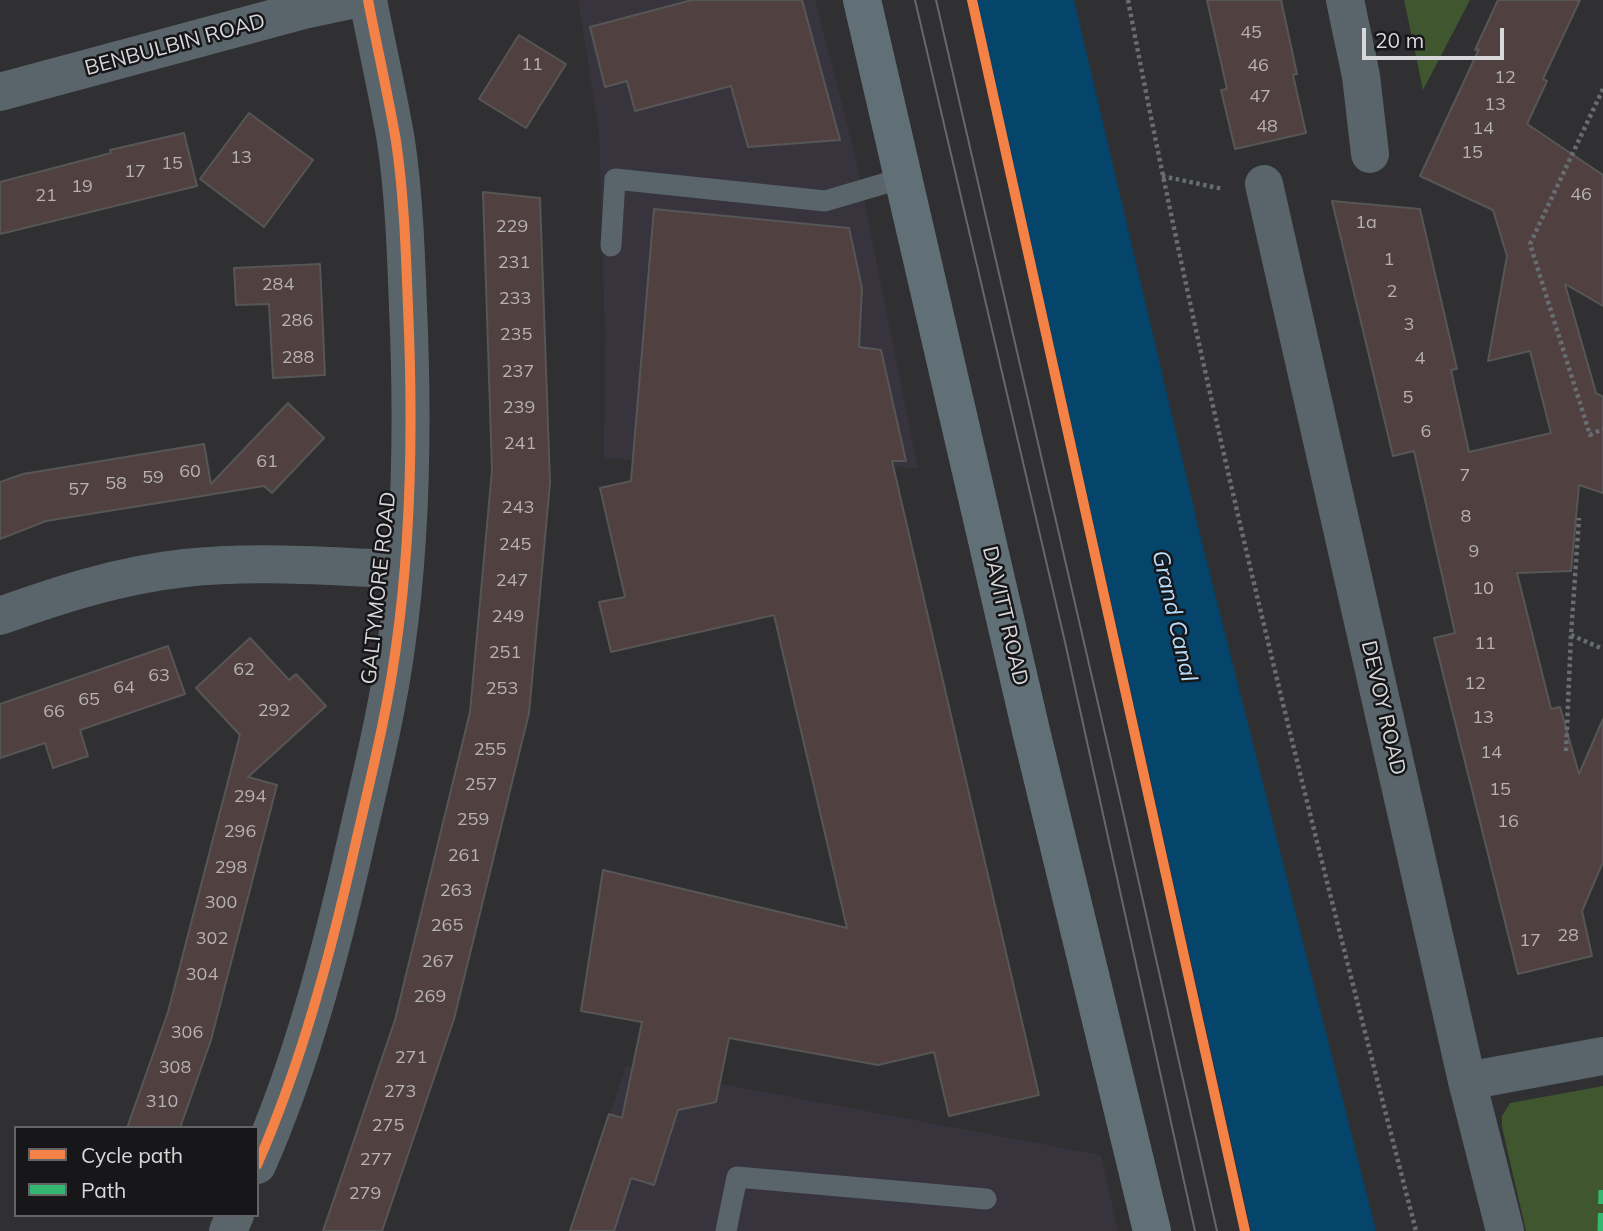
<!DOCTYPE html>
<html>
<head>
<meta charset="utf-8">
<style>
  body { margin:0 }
  #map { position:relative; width:1603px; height:1231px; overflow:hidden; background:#302f31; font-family:Mulish,sans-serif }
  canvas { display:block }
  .legend { position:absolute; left:14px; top:1126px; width:245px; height:91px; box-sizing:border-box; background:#171618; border:2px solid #646366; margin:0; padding:9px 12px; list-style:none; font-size:21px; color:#d8d7da }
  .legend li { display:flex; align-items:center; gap:14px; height:35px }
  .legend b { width:35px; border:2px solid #646366 }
  .scale { position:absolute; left:1362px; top:28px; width:142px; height:32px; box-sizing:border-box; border:4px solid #d8d7da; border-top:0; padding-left:9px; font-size:21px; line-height:24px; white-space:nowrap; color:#d8d7da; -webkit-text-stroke:5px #171618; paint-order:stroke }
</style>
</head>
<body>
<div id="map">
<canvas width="1603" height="1231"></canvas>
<ul class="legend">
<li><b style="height:9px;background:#f48246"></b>Cycle path</li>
<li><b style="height:9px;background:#33b770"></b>Path</li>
</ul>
<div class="scale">20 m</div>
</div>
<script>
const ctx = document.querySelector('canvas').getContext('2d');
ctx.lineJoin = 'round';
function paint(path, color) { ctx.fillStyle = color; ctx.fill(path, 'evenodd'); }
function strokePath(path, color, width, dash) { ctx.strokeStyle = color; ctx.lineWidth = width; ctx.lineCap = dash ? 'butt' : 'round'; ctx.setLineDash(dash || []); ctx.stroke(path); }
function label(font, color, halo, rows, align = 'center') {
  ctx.font = font + ' Mulish,sans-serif'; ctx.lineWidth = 5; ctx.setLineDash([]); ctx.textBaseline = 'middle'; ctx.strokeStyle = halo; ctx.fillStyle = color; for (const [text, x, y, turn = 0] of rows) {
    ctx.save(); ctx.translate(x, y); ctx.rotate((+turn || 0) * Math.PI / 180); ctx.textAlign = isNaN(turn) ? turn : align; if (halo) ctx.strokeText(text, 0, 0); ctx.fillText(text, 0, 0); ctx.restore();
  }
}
paint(new Path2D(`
  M578,0H815L854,149L918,468L604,459L605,335L599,132Z
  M626,1066L1101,1155L1118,1231H570Z`), '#38343d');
paint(new Path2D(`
  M1404,0H1470L1423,90Z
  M1603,1086V1231H1526L1502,1127V1116L1510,1103Z`), '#3f562f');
paint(new Path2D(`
  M977,0H1074L1200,534L1376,1231H1251Z`), '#05446b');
const building = new Path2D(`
  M692,0H802L840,140L748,147L731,86L635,111L627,81L605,87L590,27Z
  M1207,0H1281L1297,74L1293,75L1306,133L1235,149L1221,90L1227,89Z
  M1498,0H1580L1543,79L1547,81L1527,124L1603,175V306L1565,284L1596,393L1603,397V493L1579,485L1571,571L1517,573L1551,709L1560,707L1579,774L1603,719V862L1582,911L1592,956L1518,974L1434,638L1455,633L1414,451L1393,456L1332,201L1420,209L1457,369L1451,370L1469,452L1551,433L1530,351L1488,361L1507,256L1493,210L1420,176L1479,49L1475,50Z
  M519,35L566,64L526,128L479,99Z
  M249,113L313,160L264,227L200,179Z
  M184,133L197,186L0,234V182L111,153L110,150Z
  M483,192L540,198L550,483L529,713L454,1019L382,1231H323L395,1020L470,712L492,470Z
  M654,209L849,228L862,288L859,347L881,350L906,461H892L1039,1095L949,1116L934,1052L878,1065L729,1038L716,1102L678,1110L654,1185L631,1178L614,1231H570L609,1114L622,1118L642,1022L581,1011L603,870L847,928L774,615L611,652L599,602L625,597L600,488L631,481Z
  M320,264L325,375L273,378L269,304L236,305L234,268Z
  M288,403L324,438L272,493L264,486L46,521L0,539V482L23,474L204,444L211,484Z
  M250,638L289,680L296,674L326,706L248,777L277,785L211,1040L180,1128H127L168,1012L240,735L196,688Z
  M168,646L185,694L80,730L88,756L53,768L45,743L0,758V704Z`);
paint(building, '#514040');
strokePath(building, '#575656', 2);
strokePath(new Path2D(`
  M1128,0C1207,414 1311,823 1416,1231
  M1603,89L1530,244L1590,435L1603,429
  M1162,176L1223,189
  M1571,635L1603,649
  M1566,751L1571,635L1579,518`), '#676e72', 4.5, [3.5, 3.5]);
strokePath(new Path2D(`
  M611,246L615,179L825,201L903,178
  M726,1231L737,1177L986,1199`), '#59656a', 21);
strokePath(new Path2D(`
  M1345,0L1361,76L1370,154
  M0,92L304,10L351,0
  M1264,184L1467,1081L1505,1231
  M0,616C61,594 121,575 185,568C257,560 332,567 404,569
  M1467,1081L1603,1056
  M257,1165C301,1065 331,952 355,846C370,780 387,714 396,647C412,535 413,420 408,307C406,252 404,195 396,141C388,94 377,47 368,0
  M228,1231L235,1215`), '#59656a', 38);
strokePath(new Path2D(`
  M862,0L1032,735L1152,1231`), '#617077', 38);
strokePath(new Path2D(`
  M915,0L1065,642L1195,1231
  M936,0L1124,816L1217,1231`), '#64696c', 2);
strokePath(new Path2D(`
  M1602,1231L1603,1190`), '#33b770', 9, [18, 9]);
strokePath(new Path2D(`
  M972,0L1245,1231
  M257,1165C301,1065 331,952 355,846C370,780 387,714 396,647C412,535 413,420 408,307C406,252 404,195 396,141C388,94 377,47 368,0`), '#f48246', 10);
label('18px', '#b6b1b4', null, [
  ["45",1251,33],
  ["11",532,65],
  ["46",1258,66],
  ["12",1505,78],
  ["47",1260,97],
  ["13",1495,105],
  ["48",1267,127],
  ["14",1483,129],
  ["15",1472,153],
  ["13",241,158],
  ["15",172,164],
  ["17",135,172],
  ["19",82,187],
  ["46",1581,195],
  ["21",46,196],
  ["1a",1366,223],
  ["229",512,227],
  ["1",1389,260],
  ["231",514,263],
  ["284",278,285],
  ["2",1392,292],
  ["233",515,299],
  ["286",297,321],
  ["3",1409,325],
  ["235",516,335],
  ["288",298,358],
  ["4",1420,359],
  ["237",518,372],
  ["5",1408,398],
  ["239",519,408],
  ["6",1426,432],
  ["241",520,444],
  ["61",267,462],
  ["60",190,472],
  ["7",1465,476],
  ["59",153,478],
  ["58",116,484],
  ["57",79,490],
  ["243",518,508],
  ["8",1466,517],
  ["245",515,545],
  ["9",1474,552],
  ["247",512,581],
  ["10",1483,589],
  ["249",508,617],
  ["11",1485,644],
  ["251",505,653],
  ["62",244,670],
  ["63",159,676],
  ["12",1475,684],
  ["64",124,688],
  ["253",502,689],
  ["65",89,700],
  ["292",274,711],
  ["66",54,712],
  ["13",1483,718],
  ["255",490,750],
  ["14",1491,753],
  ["257",481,785],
  ["15",1500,790],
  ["294",250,797],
  ["259",473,820],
  ["16",1508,822],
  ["296",240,832],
  ["261",464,856],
  ["298",231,868],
  ["263",456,891],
  ["300",221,903],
  ["265",447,926],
  ["28",1568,936],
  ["302",212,939],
  ["17",1530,941],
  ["267",438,962],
  ["304",202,975],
  ["269",430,997],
  ["306",187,1033],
  ["271",411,1058],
  ["308",175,1068],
  ["273",400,1092],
  ["310",162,1102],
  ["275",388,1126],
  ["277",376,1160],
  ["279",365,1194]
]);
label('21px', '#d8d7da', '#171618', [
  ["BENBULBIN ROAD",175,45,-15],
  ["GALTYMORE ROAD",379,588,-84],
  ["DAVITT ROAD",1005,616,77],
  ["DEVOY ROAD",1383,708,77]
]);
label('italic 23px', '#b7dcfc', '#171618', [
  ["Grand Canal",1174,616,77]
]);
</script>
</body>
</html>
